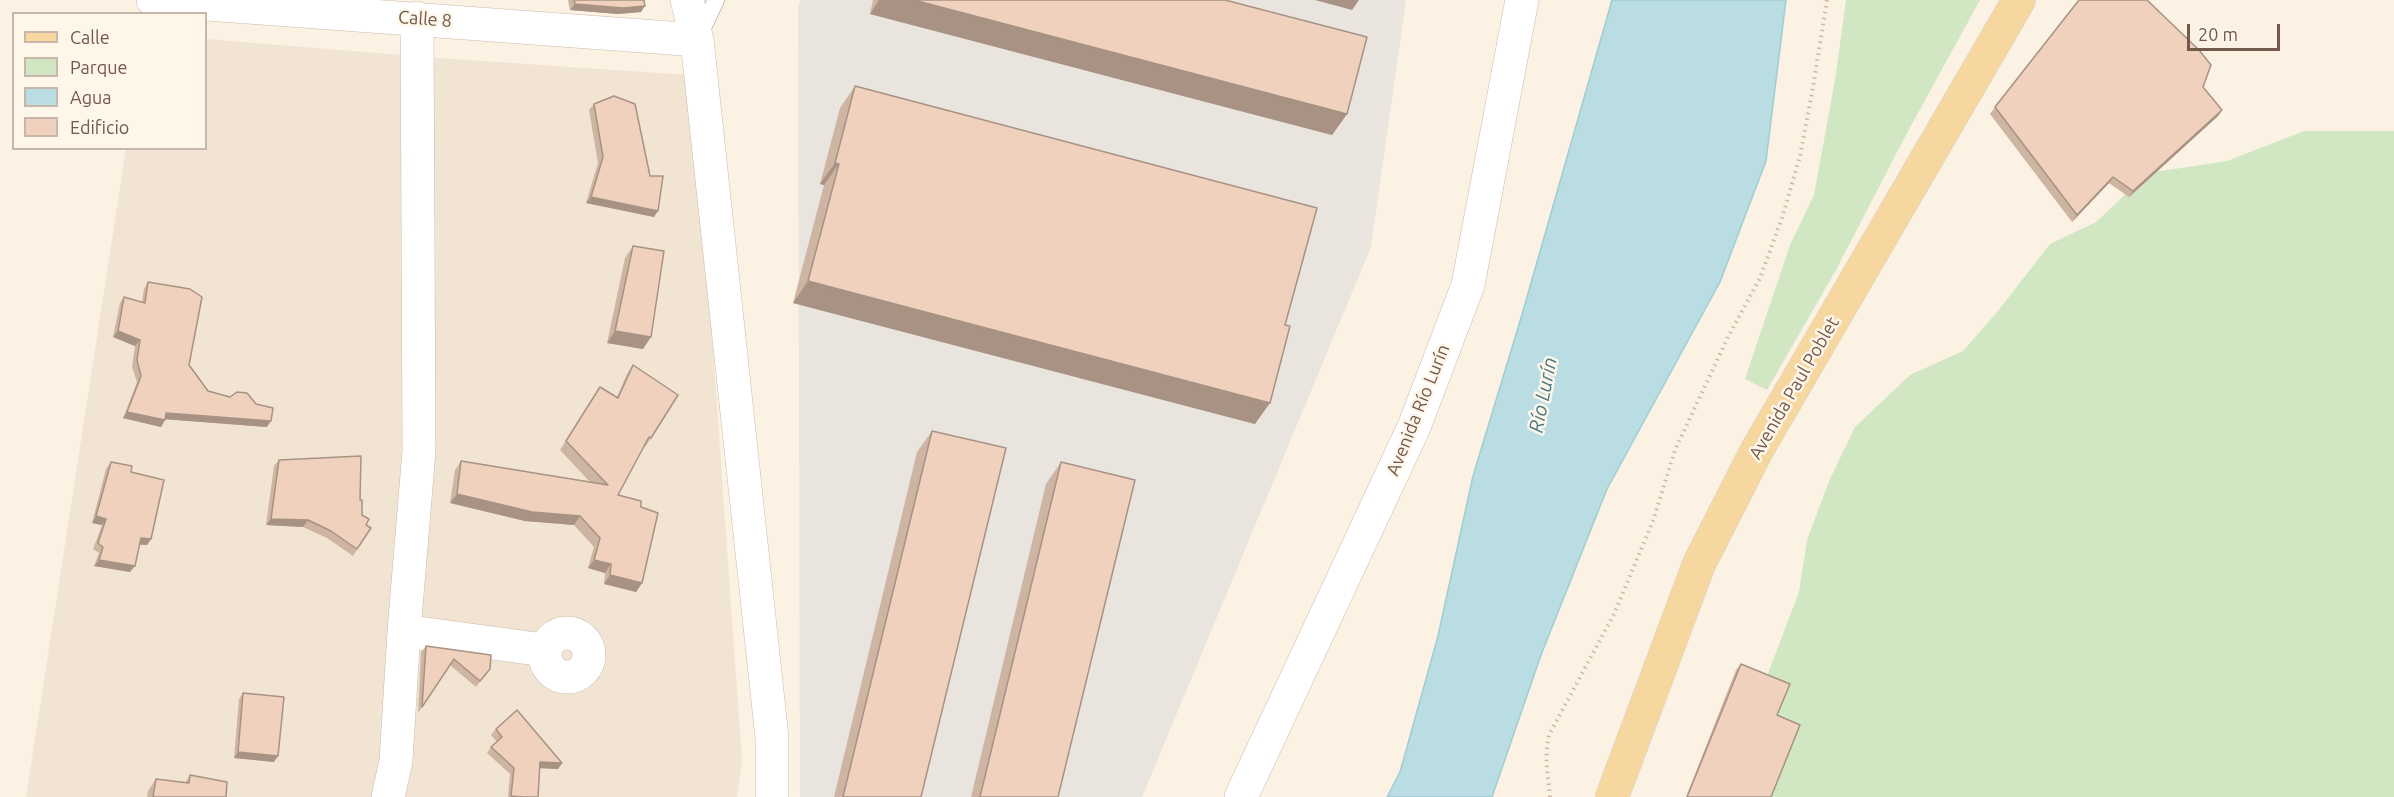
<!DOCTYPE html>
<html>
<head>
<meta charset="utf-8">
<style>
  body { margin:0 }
  #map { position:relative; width:2394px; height:797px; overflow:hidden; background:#fbf2e4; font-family:Ubuntu,sans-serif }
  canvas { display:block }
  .legend { position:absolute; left:12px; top:12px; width:195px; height:138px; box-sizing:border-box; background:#fef6e9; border:2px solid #c6b7aa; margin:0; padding:8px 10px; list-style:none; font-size:18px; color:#72594b }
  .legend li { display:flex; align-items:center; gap:12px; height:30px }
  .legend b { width:30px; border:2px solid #c6b7aa }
  .scale { position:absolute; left:2187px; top:24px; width:93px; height:27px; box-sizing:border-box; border:3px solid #72594b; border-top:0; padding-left:8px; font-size:18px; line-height:21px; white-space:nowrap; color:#72594b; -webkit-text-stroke:4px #fef6e9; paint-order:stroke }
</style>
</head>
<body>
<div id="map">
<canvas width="2394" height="797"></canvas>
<ul class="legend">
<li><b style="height:8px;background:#f6d79f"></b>Calle</li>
<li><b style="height:16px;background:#d1e7c3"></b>Parque</li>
<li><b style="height:16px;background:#b9dde3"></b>Agua</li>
<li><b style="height:16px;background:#efd1bd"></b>Edificio</li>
</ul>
<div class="scale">20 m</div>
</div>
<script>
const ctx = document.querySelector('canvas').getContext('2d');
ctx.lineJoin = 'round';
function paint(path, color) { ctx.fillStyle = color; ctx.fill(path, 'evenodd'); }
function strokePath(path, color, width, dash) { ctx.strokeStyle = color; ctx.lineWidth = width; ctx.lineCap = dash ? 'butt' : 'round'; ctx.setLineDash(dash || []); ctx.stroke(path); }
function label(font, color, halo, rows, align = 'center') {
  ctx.font = font + ' Ubuntu,sans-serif'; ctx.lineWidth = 5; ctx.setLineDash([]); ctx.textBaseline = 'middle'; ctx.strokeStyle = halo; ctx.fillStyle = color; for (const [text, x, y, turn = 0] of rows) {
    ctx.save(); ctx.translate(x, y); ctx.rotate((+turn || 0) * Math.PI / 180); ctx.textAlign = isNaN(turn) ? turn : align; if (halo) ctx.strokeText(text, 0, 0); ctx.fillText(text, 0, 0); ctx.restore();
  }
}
paint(new Path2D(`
  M206,39L438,58L689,75L710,306L742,761L737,797H26L126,149L206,148Z`), '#f2e4d2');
paint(new Path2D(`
  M801,0H1406L1371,247L1142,797H800L798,6Z`), '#eae4de');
paint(new Path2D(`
  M1846,0H1980L1907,133L1836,270L1767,390L1745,379L1790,245L1814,195L1835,80Z
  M2304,131H2394V797H1706L1743,739L1799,592L1807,540L1829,481L1855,427L1910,375L1963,351L1998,311L2050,244L2096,222L2148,173L2227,161Z`), '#d1e7c3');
const water = new Path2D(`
  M1612,0H1786L1766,161L1720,282L1607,489L1541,655L1492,797H1387L1400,772L1438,636L1473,476L1521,318Z`);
paint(water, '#b9dde3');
strokePath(water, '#a0ccd4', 1.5);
const lane = new Path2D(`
  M699,36L716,0`);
const street = new Path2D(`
  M153,0L697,40
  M687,0L697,40L772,738V797
  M404,631L544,650
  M545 655a22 22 0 1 1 44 0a22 22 0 1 1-44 0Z
  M388,797L396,761L404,631L419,451L417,18
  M1241,797L1414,427L1468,285L1522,0`);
const primary = new Path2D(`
  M1612,797L1699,564L1757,450L2019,0`);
strokePath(lane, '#ccbaab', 18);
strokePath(street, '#ccbaab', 34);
strokePath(primary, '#d8d1cd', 34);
strokePath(new Path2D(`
  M1550,797C1548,775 1544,757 1549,735L1614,614L1653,521L1675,450L1728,337L1760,278L1782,218L1800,156L1812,93L1827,0`), '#d3b5a0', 4, [1.5, 4.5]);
strokePath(lane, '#fff', 16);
strokePath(street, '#fff', 33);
strokePath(primary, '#f6d79f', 33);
paint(new Path2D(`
  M568,0H644L641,12L618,14L570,10Z
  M873,0H1225L1347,114L1332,135L870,14Z
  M855,86L1255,424L793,303L824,185L820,184L840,108Z
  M2203,87L2222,110L2218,116L2129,197L2109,183L2072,222L1990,114L1995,107Z
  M594,104L654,217L586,203L598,163L589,110Z
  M633,246L643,349L607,343L625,258Z
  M148,282L189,365L208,391L267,427L165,419L161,427L123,418L137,382L132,367L135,346L113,337L120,303L124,297L142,302L144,289Z
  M633,365L651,438L645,447H644L618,495L641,507L642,583L636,592L604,584L605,573L588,568L594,547L574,525L525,521L450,503L455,470L461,461L590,482L560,450L600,387L617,397L627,374Z
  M932,431L921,797H834L917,452Z
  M279,460L360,500L362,515L366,525L371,528L353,556L327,538L303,527L266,525L274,466Z
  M111,462L151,539L147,545H140L130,572L94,566L99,553L93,549L102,525L92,523L106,469Z
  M1061,462L1058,797H971L1046,484Z
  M426,646L490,669L476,687L450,665L418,713L421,652Z
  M1741,664L1777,715L1771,797H1686L1736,670Z
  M243,693L274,762L234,758L239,699Z
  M496,729L562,763L558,769L540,768L538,797H508L510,774L487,753L491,747L497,742L491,735Z
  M190,775L226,797H147L148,791L156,779L185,783Z`), '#ceb4a3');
paint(new Path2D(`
  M879,0H914L1347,114L1332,135L870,14Z
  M1315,0H1359L1352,10Z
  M575,4L645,6L641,12L618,14L570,10Z
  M2222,110L2218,116L2129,197L2133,191Z
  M835,163L839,164L824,185L820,184Z
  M2113,177L2109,183L2072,222L2077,215Z
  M591,197L658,211L654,217L586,203Z
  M808,281L1270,403L1255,424L793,303Z
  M118,331L140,340L135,346L113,337Z
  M615,331L651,337L643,349L607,343Z
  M127,412L165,420L161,427L123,418Z
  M166,413L271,421L267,427L162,419Z
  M457,494L580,516L574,525L525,521L450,503Z
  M96,516L106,519L102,525L92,523Z
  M271,519L308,520L303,527L266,525Z
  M141,538L151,539L147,545L137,544Z
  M99,560L135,566L130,572L94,566Z
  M594,560L611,564L605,573L588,568Z
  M610,575L642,583L636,592L604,584Z
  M238,752L278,756L274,762L234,758Z
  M540,762L562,763L558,769L536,768Z`), '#a79284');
const building = new Path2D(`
  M574,0H644L645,6L623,8L575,4Z
  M914,0H1225L1367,37L1347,114Z
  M2079,0H2147L2199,50L2211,65L2203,87L2222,110L2133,191L2113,177L2077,215L1995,107Z
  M855,86L1317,208L1285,325L1290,326L1270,403L808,281L839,164L835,163Z
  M614,96L635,104L650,176H663L658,211L591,197L603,157L594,104Z
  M633,246L664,251L651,337L615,331Z
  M148,282L190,289L202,297L189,365L208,391L230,397L237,392L247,393L256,404L273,408L271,421L166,413L165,420L127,412L141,376L137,360L140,340L118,331L124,297L145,303Z
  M633,365L678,395L651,438L649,437L618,495L641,501V507L658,513L642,583L610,575L611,564L594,560L600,538L580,516L532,512L457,494L461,461L608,485L566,441L600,387L618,398Z
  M932,431L1006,448L921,797H843Z
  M361,456L360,500H362V515L369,519L366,525L371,528L357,549L331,531L308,520L271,519L279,460Z
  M111,462L132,466L131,472L164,480L151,539L141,538L135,566L99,560L103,547L98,543L106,519L96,516Z
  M1061,462L1135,480L1058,797H980Z
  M426,646L491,655L490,669L480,681L454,659L422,707Z
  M1741,664L1790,684L1777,715L1800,725L1771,797H1687Z
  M243,693L284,697L278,756L238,752Z
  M517,710L562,763L540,762L538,797H522L511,796L514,768L491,747L502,737L496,729Z
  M190,775L227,782L226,797H153L156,779L189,783Z`);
paint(building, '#efd1bd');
strokePath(building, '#a79284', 1.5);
label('18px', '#72594b', '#fef6e9', [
  ["Calle 8",425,19,4],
  ["Avenida Paul Poblet",1794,388,-60],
  ["Avenida Río Lurín",1418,410,-68]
]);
label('italic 20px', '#467984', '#fef6e9', [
  ["Río Lurín",1543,395,-79]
]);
</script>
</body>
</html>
